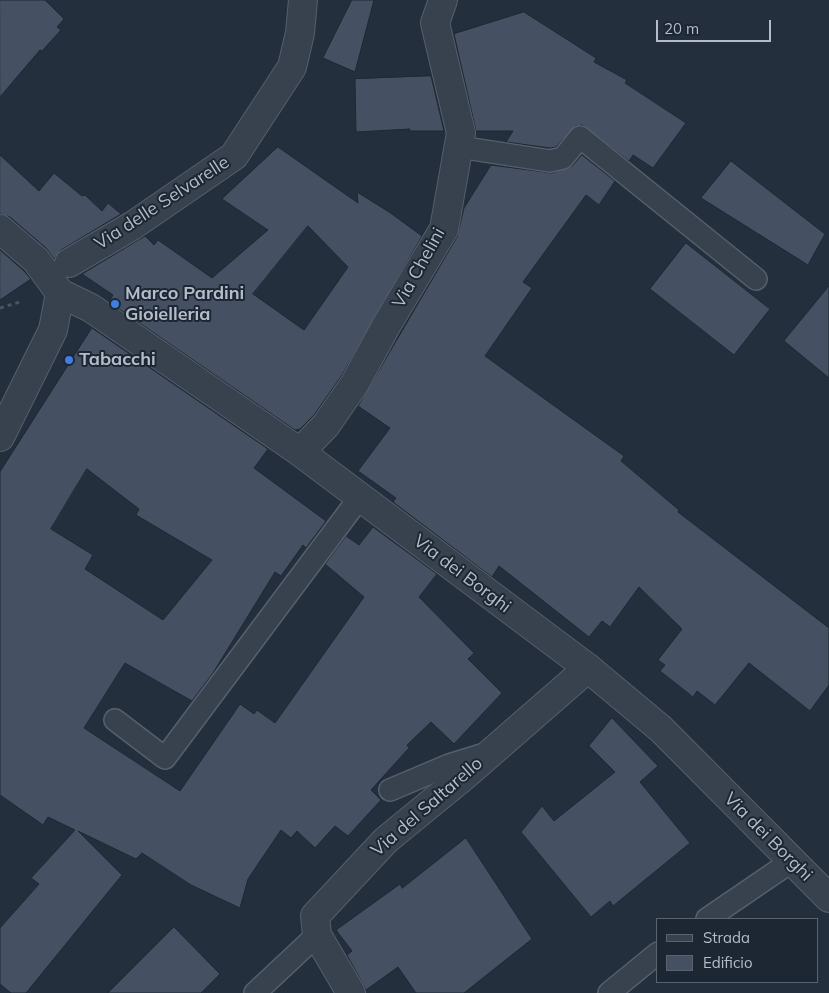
<!DOCTYPE html>
<html>
<head>
<meta charset="utf-8">
<style>
  body { margin:0 }
  #map { position:relative; width:829px; height:993px; overflow:hidden; background:#242f3e; font-family:Mulish,sans-serif }
  canvas { display:block }
  .legend { position:absolute; left:656px; top:918px; width:162px; height:65px; box-sizing:border-box; background:#1d2633; border:1px solid #59626f; margin:0; padding:6px 9px; list-style:none; font-size:15px; color:#b4bcc9 }
  .legend li { display:flex; align-items:center; gap:10px; height:25px }
  .legend b { width:25px; border:1px solid #59626f }
  .scale { position:absolute; left:656px; top:20px; width:115px; height:22px; box-sizing:border-box; border:2px solid #b4bcc9; border-top:0; padding-left:6px; font-size:15px; line-height:18px; white-space:nowrap; color:#b4bcc9; -webkit-text-stroke:4px #1d2633; paint-order:stroke }
</style>
</head>
<body>
<div id="map">
<canvas width="829" height="993"></canvas>
<ul class="legend">
<li><b style="height:6px;background:#38414e"></b>Strada</li>
<li><b style="height:14px;background:#455162"></b>Edificio</li>
</ul>
<div class="scale">20 m</div>
</div>
<script>
const ctx = document.querySelector('canvas').getContext('2d');
ctx.lineJoin = 'round';
function paint(path, color) { ctx.fillStyle = color; ctx.fill(path, 'evenodd'); }
function strokePath(path, color, width, dash) { ctx.strokeStyle = color; ctx.lineWidth = width; ctx.lineCap = dash ? 'butt' : 'round'; ctx.setLineDash(dash || []); ctx.stroke(path); }
function label(font, color, halo, rows, align = 'center') {
  ctx.font = font + ' Mulish,sans-serif'; ctx.lineWidth = 4; ctx.setLineDash([]); ctx.textBaseline = 'middle'; ctx.strokeStyle = halo; ctx.fillStyle = color; for (const [text, x, y, turn = 0] of rows) {
    ctx.save(); ctx.translate(x, y); ctx.rotate((+turn || 0) * Math.PI / 180); ctx.textAlign = isNaN(turn) ? turn : align; if (halo) ctx.strokeText(text, 0, 0); ctx.fillText(text, 0, 0); ctx.restore();
  }
}
const building = new Path2D(`
  M0,0H45L64,19L57,27L61,30L42,51L40,50L0,97Z
  M352,0H374L355,72L323,58Z
  M524,12L596,58L594,62L627,80L625,83L686,123L653,168L633,155L629,161L582,125L575,126L556,147L550,148L506,142L513,131H476L454,34Z
  M431,76L444,131H409L410,129L356,132L355,79Z
  M278,147L358,203L357,192L389,212L422,236L342,375L314,415L300,429L295,430L109,302L113,295L82,274L145,236L154,245L158,240L212,278L268,230L222,199ZM308,226L348,267L304,330L253,294Z
  M0,155L39,191L54,173L82,196L85,195L102,211L108,203L121,214L61,250L54,259L46,248L10,217L0,214Z
  M582,155L615,181L599,205L586,195L523,282L532,288L485,356L624,456L621,461L679,510L678,512L829,628V685L810,711L749,663L715,705L697,691L693,697L660,671L665,665L658,660L682,629L639,587L610,627L602,621L589,637L499,566L492,577L393,502L396,498L358,471L390,428L358,406L457,237L464,208L491,165L552,173L572,166Z
  M731,161L825,234L808,265L701,198Z
  M686,243L770,309L734,355L650,289Z
  M0,250L24,271L31,279L0,300Z
  M829,286V378L784,341Z
  M92,328L268,449L254,468L326,521L306,548L303,545L281,576L275,572L213,673L192,701L125,663L84,728L180,791L240,704L254,714L257,710L275,723L364,597L325,564L346,536L359,545L373,527L437,574L419,597L474,653L468,659L502,693L454,744L431,722L407,745L409,748L371,790L381,800L348,836L335,826L315,848L297,831L291,838L281,830L248,879L240,908L191,885L142,853L136,859L78,831L122,875L26,993H11L0,984V928L39,884L31,878L75,830L48,817L43,825L0,795V472ZM87,469L139,509L136,515L212,560L163,620L85,569L93,555L51,529Z
  M612,718L658,766L640,782L690,843L613,906L610,901L591,917L521,832L542,806L554,821L615,772L589,746Z
  M466,838L532,939L464,993H416L398,967L366,990L347,955L352,951L336,930L400,884L402,888Z
  M174,927L220,974L201,993H108Z`);
paint(building, '#455162');
strokePath(building, '#1f2835', 1);
const service = new Path2D(`
  M459,147L550,161L563,158L580,137L756,279
  M115,720L165,758L360,497
  M390,790L449,765L488,753
  M707,919L792,861
  M255,993L317,935
  M609,993L658,953`);
const minor = new Path2D(`
  M0,229L36,260L60,293
  M69,263L132,226L234,156L292,67L300,33L303,0
  M300,452L326,425L355,383L386,326L444,229L461,133L435,23L443,0
  M351,993L317,935L315,916L386,840L463,777L588,668`);
const tertiary = new Path2D(`
  M0,437L53,330L60,293L91,308L300,452L588,668L661,729L829,898`);
strokePath(service, '#565f6c', 24);
strokePath(minor, '#565f6c', 30);
strokePath(tertiary, '#565f6c', 30);
strokePath(new Path2D(`
  M0,308L23,301`), '#44595c', 3, [4, 4]);
strokePath(service, '#38414e', 21);
strokePath(minor, '#38414e', 28);
strokePath(tertiary, '#38414e', 28);
for (const [x, y, r, color] of [
  [115,304,5,"#3f7fe0"],
  [69,360,5,"#3f7fe0"]
]) { const dot = new Path2D(); dot.arc(x, y, r, 0, 2 * Math.PI); ctx.fillStyle = color; ctx.fill(dot); strokePath(dot, '#1d2633', 2); }
label('18px', '#b4bcc9', '#1d2633', [
  ["Via delle Selvarelle",162,203,-33],
  ["Via Chelini",419,268,-61],
  ["Via dei Borghi",462,574,37],
  ["Via del Saltarello",427,807,-41],
  ["Via dei Borghi",768,837,45]
]);
label('bold 18px', '#b4bcc9', '#1d2633', [
  ["Marco Pardini",125,294],
  ["Gioielleria",125,315],
  ["Tabacchi",79,360]
], 'left');
</script>
</body>
</html>
